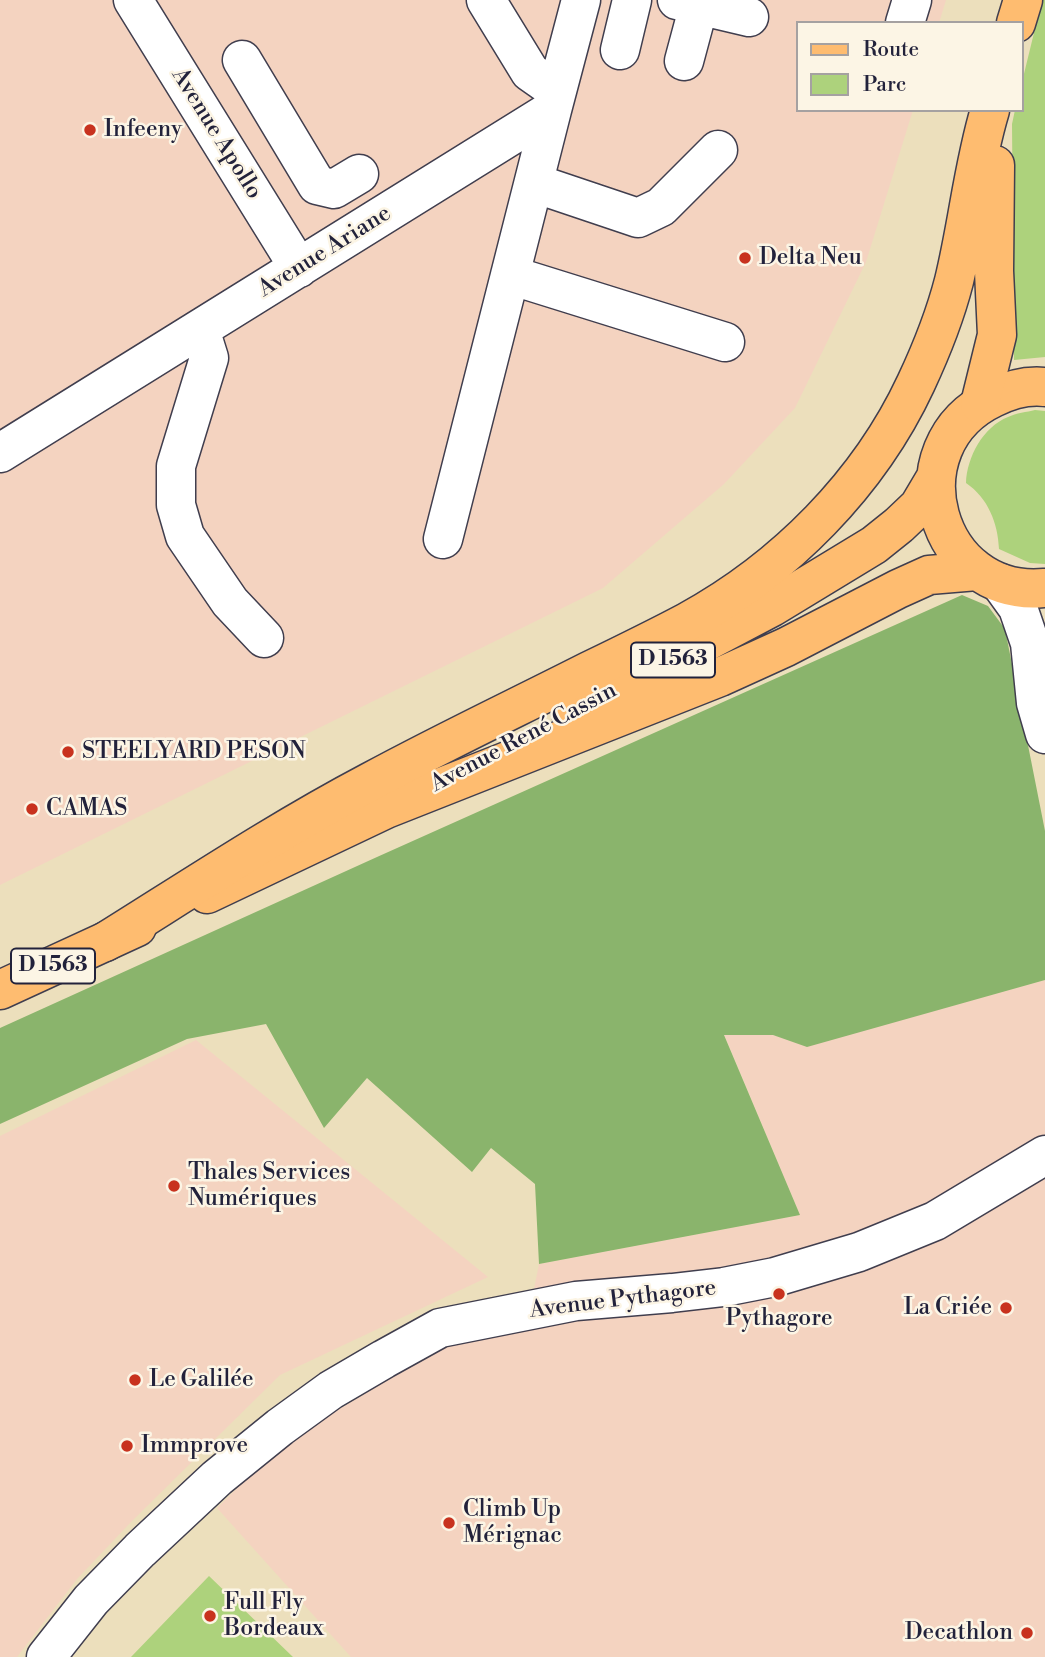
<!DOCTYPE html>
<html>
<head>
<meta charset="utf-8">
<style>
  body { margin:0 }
  #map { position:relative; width:1045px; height:1657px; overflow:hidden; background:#ecdfbc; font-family:"Libre Bodoni",serif }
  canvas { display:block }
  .legend { position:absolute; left:796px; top:21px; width:228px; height:91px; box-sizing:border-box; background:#fcf5e5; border:2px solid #a5a1a1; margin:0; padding:9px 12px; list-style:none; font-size:21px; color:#22223b }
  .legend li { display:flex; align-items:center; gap:14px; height:35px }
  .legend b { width:35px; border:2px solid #a5a1a1 }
</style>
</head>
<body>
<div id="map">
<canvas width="1045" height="1657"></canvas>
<ul class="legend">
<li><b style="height:9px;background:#febc70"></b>Route</li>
<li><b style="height:19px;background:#add27c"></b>Parc</li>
</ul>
</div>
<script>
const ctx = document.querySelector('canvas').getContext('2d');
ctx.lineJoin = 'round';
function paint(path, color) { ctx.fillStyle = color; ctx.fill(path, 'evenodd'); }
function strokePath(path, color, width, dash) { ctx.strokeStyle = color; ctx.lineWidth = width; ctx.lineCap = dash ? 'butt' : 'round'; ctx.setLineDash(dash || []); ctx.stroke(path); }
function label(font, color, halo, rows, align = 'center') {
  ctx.font = font + ' "Libre Bodoni",serif'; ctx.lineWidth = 5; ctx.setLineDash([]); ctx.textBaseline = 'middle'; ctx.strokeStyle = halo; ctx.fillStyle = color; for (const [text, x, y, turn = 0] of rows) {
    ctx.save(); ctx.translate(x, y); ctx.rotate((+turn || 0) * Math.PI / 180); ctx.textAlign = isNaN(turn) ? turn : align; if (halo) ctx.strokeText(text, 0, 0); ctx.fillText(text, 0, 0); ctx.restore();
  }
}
paint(new Path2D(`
  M0,0H946L939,23H798V110H913L866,262L795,408L724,484L603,588L0,885Z
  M1045,980V1657H351L217,1508L284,1442L470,1331L526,1329L539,1264L800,1215L724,1034L773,1035L807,1046Z
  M196,1040L488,1277L280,1375L131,1522L77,1579L17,1657H0V1136Z`), '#f4d3c0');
paint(new Path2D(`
  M1042,0H1045V357L1014,360L1012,124L1015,110H1022V82Z
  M1035,410L1045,411V564L1030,563L999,549C998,523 988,498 966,483C967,457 983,427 1008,417C1016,413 1027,412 1035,410Z
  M209,1576L293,1657H131Z`), '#add27c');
paint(new Path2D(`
  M962,595L988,606L1005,629L1045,831V980L807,1047L773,1035H724L800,1215L539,1264L535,1184L491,1148L472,1172L367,1078L324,1128L266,1024L187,1039L0,1124V1028L377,857Z`), '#8ab46c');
const minor = new Path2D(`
  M133,0L299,268
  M486,0L530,72L557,91
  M677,0L749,17
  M905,23L912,0
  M620,50L632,0
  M242,60L317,185L334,189L359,174
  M684,61L699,5
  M534,183L638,218L661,207L718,150
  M510,275L725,342
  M200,329L209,358L176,466V505L185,536L230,602L264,638
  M0,453L552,110L581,0
  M443,539L552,110
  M1000,583L1018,608L1030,643L1036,703L1045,734
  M46,1657L91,1600L140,1550L217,1478L280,1427L331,1390L384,1359L440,1328L576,1301L672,1293L724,1287L775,1277L859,1252L935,1221L1045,1155`);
const major = new Path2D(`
  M1045,387C1027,385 1009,390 993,398C892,446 935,599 1045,588
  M571,713L772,607L874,545L899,525L919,506L935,479
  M207,894L386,809L720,677L786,647L898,589L929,575L977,571
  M0,990L137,927`);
const highway = new Path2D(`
  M1016,23L1023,0
  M980,404L997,335L994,271L995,165
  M105,942C193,887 279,830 370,782C442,743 516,708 589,671C622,655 655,639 687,622C784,569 869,484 916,383C931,351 945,316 954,281C968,224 973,166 990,110`);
strokePath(minor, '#403e4e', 41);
strokePath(major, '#403e4e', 41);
strokePath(highway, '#403e4e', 41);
strokePath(minor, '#fff', 38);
strokePath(major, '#febc70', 38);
strokePath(highway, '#febc70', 38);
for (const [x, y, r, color] of [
  [90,130,7,"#c8321e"],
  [745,258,7,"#c8321e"],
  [68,752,7,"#c8321e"],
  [32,809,7,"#c8321e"],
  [174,1186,7,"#c8321e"],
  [779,1294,7,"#c8321e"],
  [1006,1308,7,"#c8321e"],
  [135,1380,7,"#c8321e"],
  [127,1446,7,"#c8321e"],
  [449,1523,7,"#c8321e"],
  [210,1616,7,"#c8321e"],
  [1027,1633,7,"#c8321e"]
]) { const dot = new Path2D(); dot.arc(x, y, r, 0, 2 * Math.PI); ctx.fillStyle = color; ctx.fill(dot); strokePath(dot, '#fcf5e5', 2.5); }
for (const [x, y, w] of [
  [673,660,84],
  [53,966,84]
]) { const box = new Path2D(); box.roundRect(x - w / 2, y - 17.5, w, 35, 5); ctx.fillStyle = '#fcf5e5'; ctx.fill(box); strokePath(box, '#22223b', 2); }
label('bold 21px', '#22223b', null, [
  ["D 1563",673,660],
  ["D 1563",53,966]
]);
label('23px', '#22223b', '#fcf5e5', [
  ["Infeeny",104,130],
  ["Delta Neu",759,258],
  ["STEELYARD PESON",82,752],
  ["CAMAS",46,809],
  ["Thales Services",188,1173],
  ["Numériques",188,1199],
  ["La Criée",992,1308,"right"],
  ["Pythagore",779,1319,"center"],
  ["Le Galilée",149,1380],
  ["Immprove",141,1446],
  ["Climb Up",463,1510],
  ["Mérignac",463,1536],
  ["Full Fly",224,1603],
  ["Bordeaux",224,1629],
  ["Decathlon",1013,1633,"right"]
], 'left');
label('23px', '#22223b', '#fcf5e5', [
  ["Avenue Apollo",216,134,58],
  ["Avenue Ariane",325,252,-32],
  ["Avenue René Cassin",524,738,-28],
  ["Avenue Pythagore",623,1300,-7]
]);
</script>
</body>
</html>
